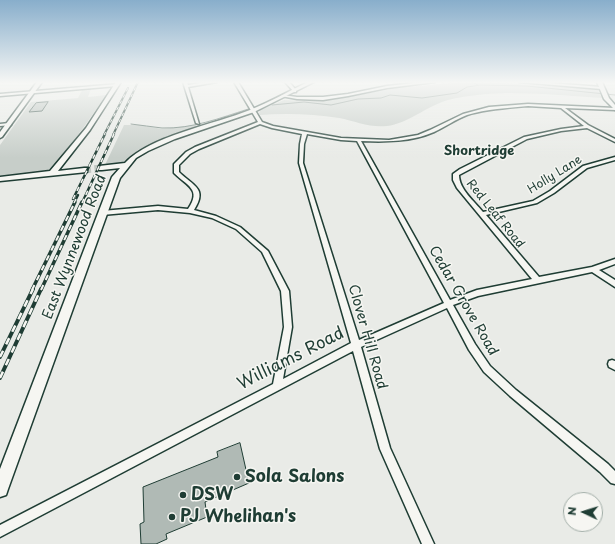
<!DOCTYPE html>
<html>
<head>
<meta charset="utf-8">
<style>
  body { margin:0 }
  #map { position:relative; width:615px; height:544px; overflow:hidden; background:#e9ebe7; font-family:"Playpen Sans",sans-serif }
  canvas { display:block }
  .north { position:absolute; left:563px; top:492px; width:40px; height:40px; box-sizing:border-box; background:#f6f6f2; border:1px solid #a0aca6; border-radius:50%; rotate:274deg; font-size:11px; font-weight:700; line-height:16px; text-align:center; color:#1f3d34 }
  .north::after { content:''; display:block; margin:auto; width:14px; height:18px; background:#1f3d34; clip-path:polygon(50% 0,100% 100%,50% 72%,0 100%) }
</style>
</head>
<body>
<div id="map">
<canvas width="615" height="544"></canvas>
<div class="north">N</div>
</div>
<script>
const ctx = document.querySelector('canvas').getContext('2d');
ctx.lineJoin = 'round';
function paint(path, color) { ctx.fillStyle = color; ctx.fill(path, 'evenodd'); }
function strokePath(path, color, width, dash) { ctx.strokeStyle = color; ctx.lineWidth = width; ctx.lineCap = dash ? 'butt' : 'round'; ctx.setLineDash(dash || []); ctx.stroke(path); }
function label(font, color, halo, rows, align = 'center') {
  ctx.font = font + ' "Playpen Sans",sans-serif'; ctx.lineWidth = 3; ctx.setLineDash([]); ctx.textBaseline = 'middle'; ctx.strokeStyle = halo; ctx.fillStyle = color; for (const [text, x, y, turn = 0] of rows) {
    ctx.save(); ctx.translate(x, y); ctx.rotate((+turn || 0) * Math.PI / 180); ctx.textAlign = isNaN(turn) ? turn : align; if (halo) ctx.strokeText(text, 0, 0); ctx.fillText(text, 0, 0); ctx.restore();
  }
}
paint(new Path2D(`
  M452,83H504L592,89L598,90L602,98C553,95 496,88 448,100C427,106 407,124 387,126C370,128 355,121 339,118C313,114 287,113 260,115L259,113L260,110L284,100L309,101L332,100L396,88Z
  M91,89L88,97L106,95L84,127L51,170L0,176V145L31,102L78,98L82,90Z
  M124,125H141L162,129L196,125L198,128L155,142L138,150L122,165L104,167Z`), '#c7cec9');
strokePath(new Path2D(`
  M472,82L478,85
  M272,105L304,102L331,105L358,99L381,98L390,95L422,98L457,93L467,87L480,85L527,86L615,95
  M131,124C141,125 152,127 162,128C192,129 220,118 248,109`), '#687c75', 1);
const building = new Path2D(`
  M48,102L42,111L29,112L36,103Z
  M240,443L249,483L205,502L207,517L166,534L167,539L156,544H141L140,524L144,522L143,487L218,457L217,452Z`);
paint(building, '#b0bab5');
strokePath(building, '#1f3d34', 1);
strokePath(new Path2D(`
  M84,170L102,168`), '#c1c8c3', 7, [7, 3.5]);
const street = new Path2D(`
  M183,82H187L188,85L206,82H217L188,87L199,124L196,123Z
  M234,82H238L262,122L273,126L341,138L389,140L418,135L430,130L463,114L489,107L528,104L615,108V110L565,108L588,125L615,139V142L587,128L561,131L527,139L459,175C459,189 474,201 483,212L533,201L550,191L583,166L615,157V160L587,168L554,193L537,203L486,215L539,277L592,267L615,259V264L599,270L615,280V287L592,272L478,296L453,305L475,344L490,366L516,390L608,464L615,471V484L611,483L600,472L510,396L484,372L469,350L447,308L361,347L390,448L434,544H422L380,449L353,351L0,537V525L273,384L284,327L281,291L262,252L236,229L212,218L190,213L158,210L102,215L99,213L102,211L158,206L188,209C202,189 187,186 174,173V164L186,152L195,147L258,122ZM528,106L561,108L584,126L561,129L524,137L460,169L453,174V180L457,188L532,279L477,290L450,300L361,141C386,142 411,142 434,132C445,127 456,119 467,115C487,109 507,108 528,106ZM260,124L272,128L302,134L300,144L299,163L351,343L283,379L292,327L289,291L268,251L240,227L216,216L194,210C208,188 193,186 179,172V165L190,154L199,149ZM307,134L341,140L357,141L444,303L359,340L303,163L304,144Z
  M285,82H289L296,90V92H294Z
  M423,82H435L387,88L348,96L323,100L297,99L281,96L283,95L297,97H323L348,94L387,86Z
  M519,82H537L602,87L604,88L602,89Z
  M118,84L117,86L0,96V94Z
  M9,123L11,124V125L0,126V124Z
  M612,360L615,361V370L609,367L608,364L609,361Z`);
const secondary = new Path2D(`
  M37,82H42L2,137L0,138V132Z
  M116,82H121L90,130L58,171L84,168H87V172L0,181V177L50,171L86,128Z
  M308,82H314L254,112L175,139L148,151L136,158L120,178L8,489L6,495L0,497V469L112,177L120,168L102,170H99V166L125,163C150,136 215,124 250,110C270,102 289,91 308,82Z
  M597,82H602L609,98L615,105V110L604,99Z`);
strokePath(street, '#1f3d34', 3);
strokePath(secondary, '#1f3d34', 3);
paint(street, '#f6f6f2');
paint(secondary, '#f6f6f2');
const railFar3 = new Path2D(`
  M104,135L128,88
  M113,135L138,82`);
const railFar2 = new Path2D(`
  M73,199L105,134
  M74,203L78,195
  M82,203L114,134`);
const railFar1 = new Path2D(`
  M32,290L75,202
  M41,290L82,202`);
const rail = new Path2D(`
  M0,357L33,289
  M0,378L41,289`);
strokePath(railFar3, '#1f3d34', 2);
strokePath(railFar2, '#1f3d34', 2.5);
strokePath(railFar1, '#1f3d34', 3.5);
strokePath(rail, '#1f3d34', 4);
strokePath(railFar3, '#f6f6f2', 1, [3.5]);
strokePath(railFar2, '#f6f6f2', 1.5, [4.5]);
strokePath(railFar1, '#f6f6f2', 2, [5.5]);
strokePath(rail, '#f6f6f2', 2.5, [7]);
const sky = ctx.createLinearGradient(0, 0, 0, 158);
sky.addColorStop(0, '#88aecb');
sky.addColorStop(0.52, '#f5f6f4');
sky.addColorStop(1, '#f5f6f400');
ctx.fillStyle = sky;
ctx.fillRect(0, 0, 615, 158);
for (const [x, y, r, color] of [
  [237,477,4,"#1f3d34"],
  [183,495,4,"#1f3d34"],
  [172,517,4,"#1f3d34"]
]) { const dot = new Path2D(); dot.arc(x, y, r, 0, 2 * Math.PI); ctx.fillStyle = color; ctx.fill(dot); strokePath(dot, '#f6f6f2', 1.5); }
label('12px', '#1f3d34', '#f6f6f2', [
  ["Holly Lane",555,175,-32],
  ["Red Leaf Road",495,214,51]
]);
label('bold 13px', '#1f3d34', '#f6f6f2', [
  ["Shortridge",479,151]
]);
label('14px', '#1f3d34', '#f6f6f2', [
  ["East Wynnewood Road",75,247,-69],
  ["Cedar Grove Road",463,301,60],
  ["Clover Hill Road",367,337,74]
]);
label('17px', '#1f3d34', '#f6f6f2', [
  ["Williams Road",291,359,-27]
]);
label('bold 17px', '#1f3d34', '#f6f6f2', [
  ["Sola Salons",245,477],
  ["DSW",191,495],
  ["PJ Whelihan's",180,517]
], 'left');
</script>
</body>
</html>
